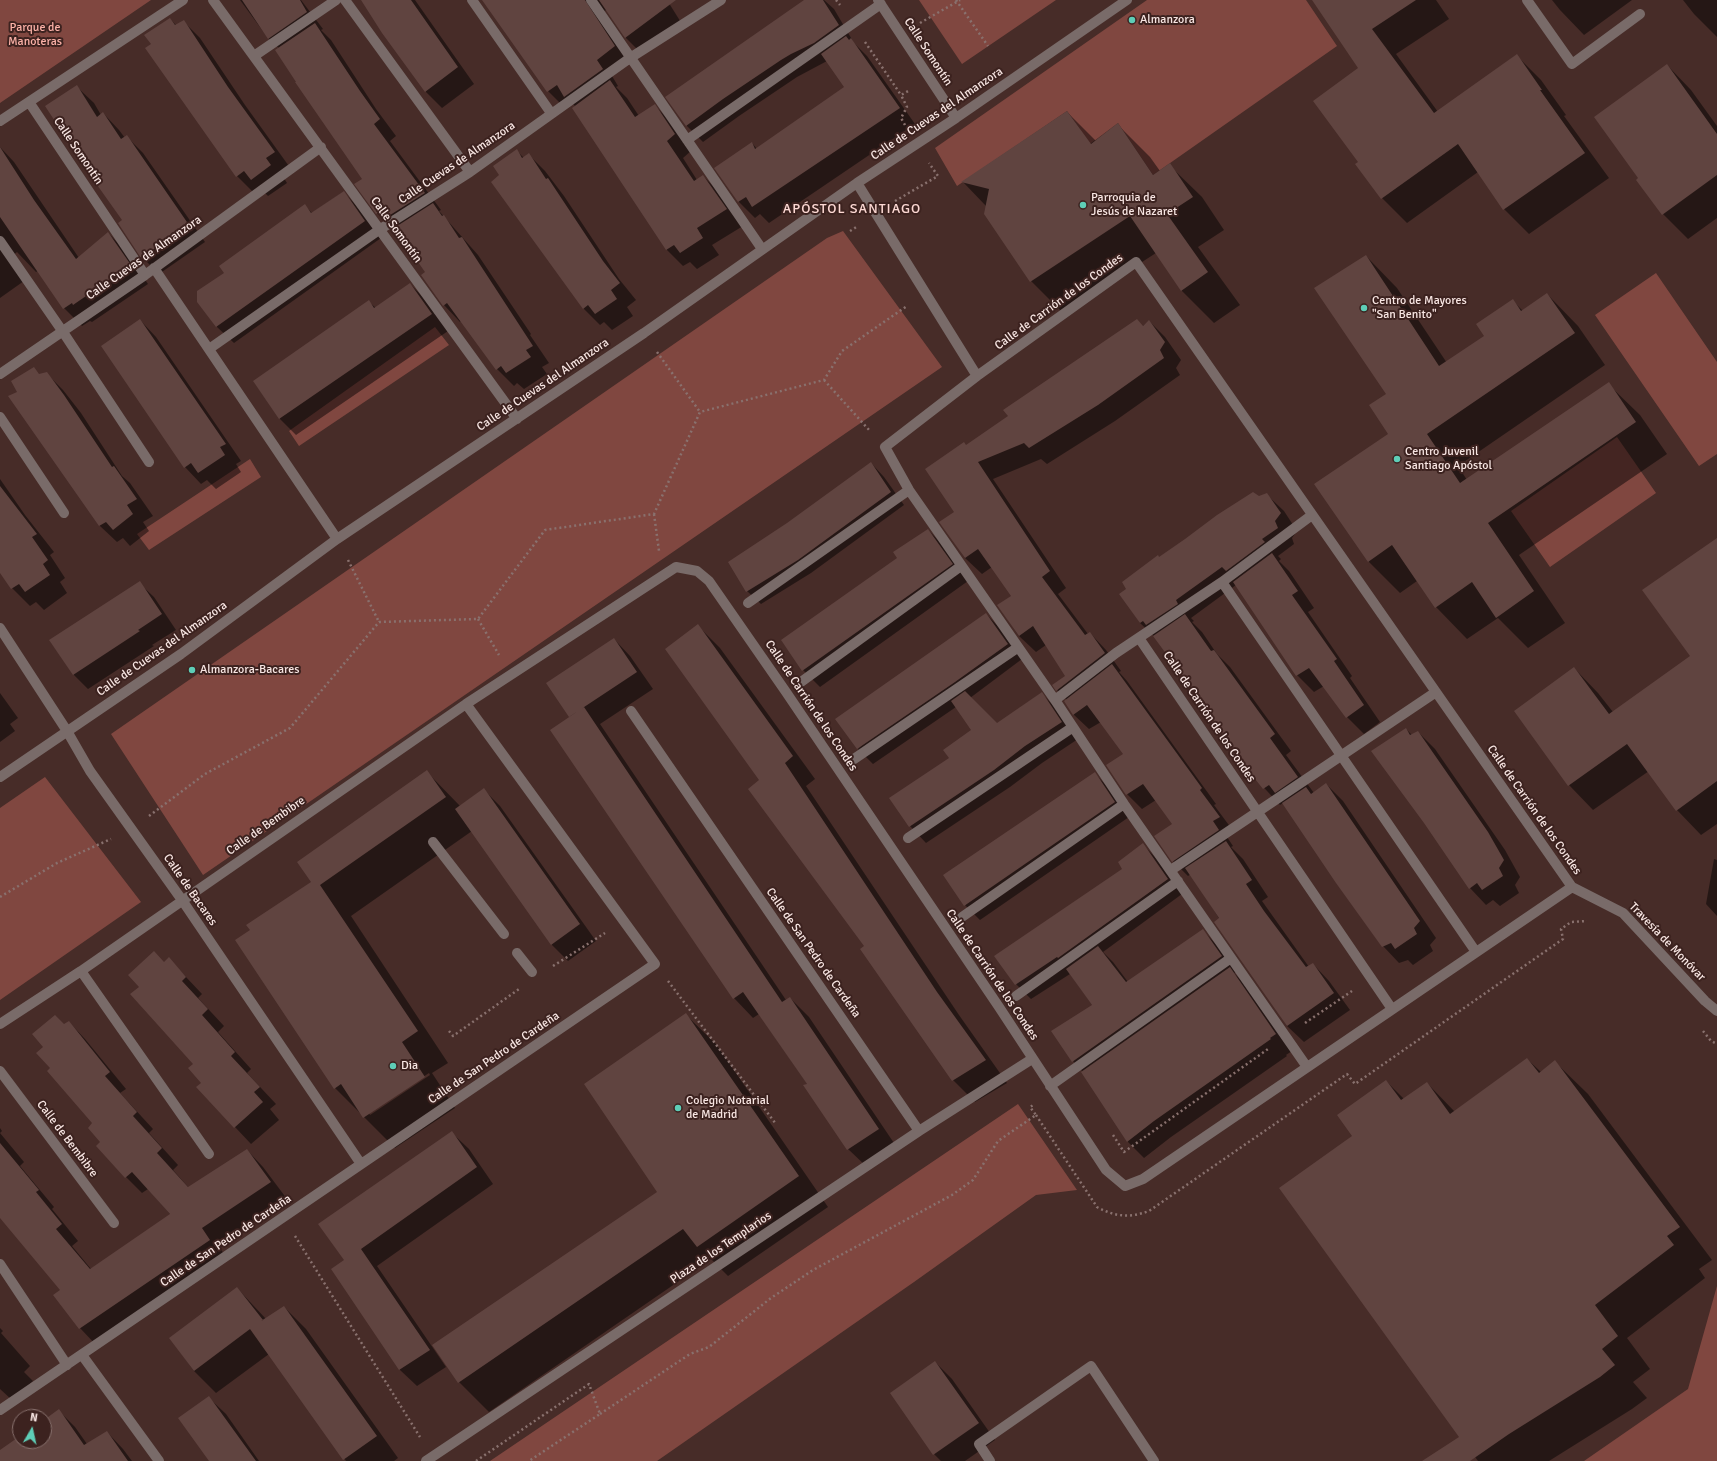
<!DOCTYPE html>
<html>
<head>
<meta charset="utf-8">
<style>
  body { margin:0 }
  #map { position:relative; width:1717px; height:1461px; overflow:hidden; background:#472c28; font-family:Signika,sans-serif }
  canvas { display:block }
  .north { position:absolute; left:12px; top:1409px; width:40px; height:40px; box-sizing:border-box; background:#3c221f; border:1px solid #87706d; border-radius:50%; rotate:9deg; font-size:11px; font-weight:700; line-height:16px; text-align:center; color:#f8e6e3 }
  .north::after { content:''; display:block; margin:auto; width:14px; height:18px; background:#5eceb7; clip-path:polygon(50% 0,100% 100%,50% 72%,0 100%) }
</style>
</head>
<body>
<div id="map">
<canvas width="1717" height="1461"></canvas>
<div class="north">N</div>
</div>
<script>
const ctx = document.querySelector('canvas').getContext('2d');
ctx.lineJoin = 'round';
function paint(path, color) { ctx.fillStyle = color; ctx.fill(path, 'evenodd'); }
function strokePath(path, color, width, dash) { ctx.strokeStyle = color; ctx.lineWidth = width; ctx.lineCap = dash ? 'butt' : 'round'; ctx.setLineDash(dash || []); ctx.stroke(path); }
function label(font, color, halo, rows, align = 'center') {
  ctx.font = font + ' Signika,sans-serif'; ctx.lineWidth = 4; ctx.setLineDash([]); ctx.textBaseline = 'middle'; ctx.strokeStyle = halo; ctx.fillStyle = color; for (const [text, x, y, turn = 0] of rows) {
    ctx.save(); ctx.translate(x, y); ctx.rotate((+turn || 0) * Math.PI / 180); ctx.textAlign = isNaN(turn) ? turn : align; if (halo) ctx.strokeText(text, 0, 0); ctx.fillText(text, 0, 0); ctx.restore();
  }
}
paint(new Path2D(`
  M0,0H151L0,103Z
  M919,0H1056L962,64Z
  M1147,0H1306L1337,46L1153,175L1118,123L1086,147L1080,129L1067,111L957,186L935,148Z
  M843,231L942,367L203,875L111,734L827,238Z
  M1656,273L1717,362V454L1699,466L1595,315Z
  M435,327L449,345L299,446L289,431Z
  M1617,437L1656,493L1550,567L1511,511Z
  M250,459L261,477L149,550L137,534Z
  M45,777L141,902L0,1000V808Z
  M1018,1104L1077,1190L1036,1195L914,1282L657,1461H490Z
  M1717,1286V1461H1584L1688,1389Z`), '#804740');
paint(new Path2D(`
  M240,0H301L323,29L321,30L331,40L376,109L396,136L390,141L441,210L439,211L478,255L531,334L530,335L549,363L542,367L547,374L524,389L517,383L514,386L497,369L461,321L460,322L444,305L427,273L396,228L393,230L377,213L363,179L297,82L279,48L268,38Z
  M366,0H415L474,84L442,108L426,92L383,33Z
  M485,0H667L682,24L642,54L626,38L607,10L603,11L630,63L612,76L618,86L616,87L627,98L639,116L655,106L671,122L691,151L683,158L697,180L703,176L720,193L743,226L712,245L719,255L697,269L690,262L683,266L667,250L573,108L575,106L571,102L564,107L548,91Z
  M807,0H824L834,9L854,43L867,56L915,124L769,223L760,214L755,218L739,202L715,168L752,143L757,149L845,87L827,61L797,77L739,116L703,142L687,126L667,97Z
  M1313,0H1436L1449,19L1396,54L1438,112L1516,55L1541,80L1566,115L1564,116L1609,178L1529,234L1504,209L1478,172L1407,223L1382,198L1357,164L1359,162L1360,68Z
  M1552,0H1632L1584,35L1560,10Z
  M1683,0H1717V37L1694,14Z
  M170,19L177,26L183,21L200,38L245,105L291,169L282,175L287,183L268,196L260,188L254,193L237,176L152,45Z
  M1667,65L1691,90L1717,126V218L1688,239L1663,214L1638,180Z
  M77,87L94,103L101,115L103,113L119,130L125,138L126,136L143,153L205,242L159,274L142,257L123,220Z
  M1067,112L1096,141L1118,125L1150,157L1160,171L1169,165L1202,197L1224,230L1198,247L1240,305L1214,323L1181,290L1156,253L1063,313L1031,281L986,206L963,182Z
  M0,147L14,162L79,258L108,233L126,251L148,284L92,322L90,321L82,326L64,308L38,271L36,272L17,252L12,256L24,281L0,298Z
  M517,151L524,158L528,154L545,171L564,196L619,279L636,300L627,307L633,316L612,330L604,322L600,325L583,308L500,175Z
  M343,192L360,209L381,238L234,343L217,327L198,301L225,273L305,206L312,213Z
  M1366,256L1397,288L1447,363L1485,336L1513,301L1523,311L1547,294L1578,326L1605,365L1458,466L1467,480L1608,384L1640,415L1667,454L1519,555L1565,623L1528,648L1498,618L1467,639L1436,607L1417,581L1400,593L1368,561L1389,434L1388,394Z
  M410,284L427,301L448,331L296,435L280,419L254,382L369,302L376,308Z
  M140,320L156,337L241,461L236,464L241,472L216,489L207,480L201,484L185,467Z
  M1149,321L1165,337L1181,360L1176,368L1180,375L1115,421L1047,464L1041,459L993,479L1066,588L1058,594L1088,634L1090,633L1106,650L1121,671L1119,672L1127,681L1216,804L1214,805L1234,832L1227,837L1233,846L1231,847L1243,859L1268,897L1262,901L1309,967L1313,964L1329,981L1350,1010L1304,1042L1287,1026L1191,874L1188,876L1173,861V824L1156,800L1142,809L1127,794L1124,754L1101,722L1089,729L1073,714L1067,700L1057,690L1067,676L1046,645L1036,652L1019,636L998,605L1012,596L992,567L982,574L965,558L941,522L956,512L967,446L1143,326Z
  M46,373L63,390L81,413L122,476L130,483L153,516L143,522L149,531L130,546L123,538L117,542L100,526L10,396L18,393L40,375Z
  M871,463L884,477L904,505L811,573L761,604L747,591L787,524Z
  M0,479L25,515L54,552L50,555L65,578L60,582L67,593L44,610L36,602L30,606L12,588L0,571Z
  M1267,495L1284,511L1297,531L1292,538L1294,544L1278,556L1281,559L1279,561L1289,571L1314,608L1308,612L1352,676L1350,678L1380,722L1364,734L1347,717L1324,686L1314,692L1297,675L1236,585L1191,618L1194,621L1192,622L1202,632L1217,654L1230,667L1291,751L1286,755L1314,793L1326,784L1343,801L1436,938L1430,945L1433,951L1413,965L1408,960L1399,963L1383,946L1283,803L1280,805L1255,778L1238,762L1187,682L1157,639L1140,623L1127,589L1159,558L1259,497Z
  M928,530L945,547L968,581L820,687L803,670L782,641L898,558Z
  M1717,539V824L1701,835L1677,810L1649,771L1593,810L1569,785L1574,668L1598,693L1613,712L1691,657Z
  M139,583L154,597L176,630L152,645L154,646L88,689L74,675L50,641Z
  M986,614L1001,629L1022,659L970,698L997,724L1041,693L1058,710L1078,739L1042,763L1010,787L926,843L910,826L950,758L973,730L956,707L873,764L858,749Z
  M698,626L720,648L815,779L806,786L959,1015L1007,1083L975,1102L953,1080L866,946L761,780Z
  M614,639L630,656L653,689L600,724L786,1000L790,998L809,1017L898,1149L868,1168L848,1149L808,1085L759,1014L753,1018L734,998L571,717L548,684Z
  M0,693L18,718L10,724L15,731L0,742Z
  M1406,729L1412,735L1418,732L1435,749L1505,850L1520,877L1515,885L1519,893L1500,906L1493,900L1486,905L1470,888Z
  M426,771L460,806L483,789L500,806L596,941L568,961L551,944L472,831L351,916L448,1063L432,1073L455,1108L395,1148L335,1088L251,930L312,882ZM429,1073L430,1075L370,1115L369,1113Z
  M1095,774L1110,789L1129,817L980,920L965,905Z
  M1143,845L1158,860L1182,894L1103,952L1113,962L1128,982L1203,931L1218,946L1236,972L1234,973L1246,985L1292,1051L1286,1055L1287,1056L1171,1137L1144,1158L1127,1141L1083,1072L1073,1061L1093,1006L1070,974L1031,999L1016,984L995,956L1123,869Z
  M1714,859L1717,860V916L1706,904Z
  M169,959L202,994L198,998L224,1026L218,1032L251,1069L247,1073L276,1104L270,1109L279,1120L251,1144L235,1127L202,1083L194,1064L164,963Z
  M686,1015L716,1044L828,1207L728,1276L711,1259L489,1412L459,1382L434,1346L658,1192Z
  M69,1022L85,1039L126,1089L120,1093L153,1129L149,1133L178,1165L173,1170L189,1188L247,1150L263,1167L287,1199L218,1245L226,1257L96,1345L80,1328L62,1290L0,1212V1128L2,1131L0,1133L24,1162L20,1166L54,1207L52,1209L78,1241L72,1246L91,1269L171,1215L148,1189L142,1193L126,1177L102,1142L94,1123L51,1068L44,1047Z
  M1527,1059L1541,1072L1555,1062L1588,1094L1712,1260L1699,1269L1705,1278L1627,1338L1650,1369L1633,1382L1647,1398L1632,1409L1549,1461H1478L1281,1188L1353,1136L1386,1081L1404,1099L1427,1083L1455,1112Z
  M452,1133L469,1149L493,1184L377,1266L446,1367L417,1386L400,1370L332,1269L345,1261Z
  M237,1288L266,1319L284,1307L306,1329L398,1458L394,1461H346L269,1354L216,1393L194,1371L170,1338Z
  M0,1328L3,1331L1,1333L30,1366L24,1372L33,1381L12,1400L0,1389Z
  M935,1362L952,1379L995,1440L965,1461H941L934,1454L891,1393Z
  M209,1398L226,1414L259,1461H210Z
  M59,1411L75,1427L87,1444L107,1432L123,1449L132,1461H0V1451L20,1437V1441H44V1421Z`), '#0007');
paint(new Path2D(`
  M242,0H300L307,12L268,39Z
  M361,0H411L458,67L425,92L382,33Z
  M482,0H585L615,46L597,60L603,69L564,97L557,85L547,92Z
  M599,0H676L625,38Z
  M804,0H823L839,25L814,43L791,54L781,60L723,99L686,126L665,97Z
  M1312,0H1416L1372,29L1434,113L1517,54L1542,90H1540L1585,153L1503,210L1458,144L1381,199L1355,164L1358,162L1313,101L1358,68Z
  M170,18L175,25L184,20L228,87L275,152L266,158L271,165L251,180L244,171L236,177L145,48L151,44L144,35Z
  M315,23L360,91L380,119L374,124L425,193L387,217L382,210L376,214L354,184L362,179L295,82H296L275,50Z
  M846,36L849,40L851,38L900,108L752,207L746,197L738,202L714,168L752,142L755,149L844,87L821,54Z
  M1667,64L1717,134V175L1662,215L1636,180L1638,178L1594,117Z
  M610,80L635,117L655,104L675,134L667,141L694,181L703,175L727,209L697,228L703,238L680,253L674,245L666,250L572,108Z
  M77,85L97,117L103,112L121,139L127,135L189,225L141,258L118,223L122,220L95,182L45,106Z
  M1067,111L1091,144L1118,123L1153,175L1170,163L1193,197L1167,214L1208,272L1181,291L1130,216L1030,282L984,214L989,189L961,182Z
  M0,147L34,200L76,259L108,232L131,265L73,305L72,303L63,309L0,217Z
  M517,149L522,158L529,153L546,179L548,178L603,261L620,283L611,290L617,299L595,314L588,305L583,309L491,182L499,175L493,166Z
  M344,191L365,221L216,327L197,302V291L224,273L219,266L305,204L311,213Z
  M433,203L442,216L444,215L459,238L462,237L533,346L526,350L531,357L506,373L501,366L496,370L447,303L443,306L421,275L425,272L394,228Z
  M1366,255L1439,366L1484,336L1476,324L1513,299L1521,311L1547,293L1575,333L1427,434L1460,483L1609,382L1636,422L1488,523L1534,591L1496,618L1472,582L1435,608L1392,545L1368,562L1314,484L1388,434L1369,405L1386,394L1314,288Z
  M410,283L432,314L279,419L253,381L369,300L374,308Z
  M140,319L226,444L220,447L225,455L198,473L191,463L184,468L101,346Z
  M1137,319L1143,326L1149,320L1165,342L1160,350L1164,358L1098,405L1029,448L1024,443L978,462L1050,571L1042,577L1085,635L1090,632L1105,653L1056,691L1052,685L1065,676L1033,626L1019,636L997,605L1011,596L978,549L965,558L939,522L954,512L925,469L964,442L966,445L1008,416L1003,410Z
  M34,367L39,374L47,372L64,395L112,467L114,466L137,499L127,505L133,514L113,530L106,522L99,526L8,396L17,392L11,381Z
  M871,462L891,492L798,560L746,592L728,562L787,523Z
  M0,486L37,534L32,537L48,560L43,564L50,575L25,592L19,584L11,589L0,573Z
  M1253,492L1259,496L1267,493L1281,513L1275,521L1278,528L1262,539L1265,542L1226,571L1222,567L1176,600L1178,604L1146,625L1143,621L1140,623L1119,594L1126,589L1122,582L1158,555L1159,557L1185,539L1217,515Z
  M928,529L953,564L802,671L781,640L897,558L893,552Z
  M1717,538V781L1676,811L1627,744L1568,786L1514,711L1574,667L1609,714L1690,656L1642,590Z
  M1272,553L1298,591L1292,595L1337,659L1334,661L1364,705L1346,718L1309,668L1296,676L1233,582Z
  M140,581L162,614L138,630L140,631L73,675L49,640Z
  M986,613L1008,644L955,682L857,749L835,719Z
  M1185,614L1211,651L1214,650L1275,734L1270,738L1298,777L1275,793L1269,785L1263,789L1240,760L1237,762L1187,682L1153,636Z
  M698,624L793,756L785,763L937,992L986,1060L952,1081L860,949L864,946L748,789L759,780L665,649Z
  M614,638L637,672L569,717L546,683Z
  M1112,664L1202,788L1200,790L1220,817L1213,821L1219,830L1172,862L1154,836L1172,824L1143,784L1126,795L1106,765L1123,754L1087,705L1073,715L1064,701Z
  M965,691L997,723L1042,692L1062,722L1025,746L994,770L909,827L889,798L949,758L943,750L971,730L951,701Z
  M584,707L782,1002L790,997L879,1129L847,1150L803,1085L807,1084L743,992L733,999L550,730Z
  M1406,728L1410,735L1418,731L1488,832L1504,860L1499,868L1503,876L1482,890L1477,883L1469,889L1424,823L1371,751Z
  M427,770L446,797L320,885L418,1031L402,1042L425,1077L363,1118L341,1084L334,1089L235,940L250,930L246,925L311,882L297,862Z
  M1095,772L1115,802L964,906L943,875Z
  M1326,783L1420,921L1414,928L1417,934L1395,949L1391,943L1382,947L1336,883L1282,803L1306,787L1311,794Z
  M484,788L580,924L551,945L455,809Z
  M1226,841L1252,880L1246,884L1264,911L1306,967L1313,963L1334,993L1287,1026L1214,922L1219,918L1185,868Z
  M1143,843L1168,879L1058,958L1057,957L1015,985L994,956L1122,869L1118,862Z
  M1203,929L1222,956L1072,1062L1051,1031L1092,1005L1066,969L1098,946L1126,982Z
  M154,951L164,962L169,957L186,977L182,981L208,1009L202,1015L235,1052L231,1056L260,1087L254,1092L263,1102L234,1128L196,1087L201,1083L188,1068L193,1064L130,994L139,987L128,975Z
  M1230,967L1276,1034L1270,1038L1271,1039L1154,1121L1127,1142L1081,1072Z
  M686,1013L799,1176L697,1247L683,1229L458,1383L432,1345L657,1192L584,1084Z
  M55,1015L64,1024L69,1021L110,1072L105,1076L137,1112L133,1116L162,1148L157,1153L188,1187L247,1149L271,1182L202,1228L210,1240L79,1329L53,1295L60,1290L0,1218V1143L39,1190L36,1192L62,1224L56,1229L90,1269L170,1214L132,1172L125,1178L96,1146L100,1142L88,1128L92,1123L47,1071L50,1068L36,1053L43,1047L32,1034Z
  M1527,1058L1539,1073L1555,1060L1680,1227L1667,1236L1674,1245L1595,1305L1618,1336L1602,1349L1615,1365L1600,1377L1509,1434L1470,1461H1422L1459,1437L1279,1188L1352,1136L1337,1115L1386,1080L1401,1100L1427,1082L1450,1114Z
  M452,1131L477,1167L361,1249L430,1350L399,1370L331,1269L344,1260L318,1224Z
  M237,1287L263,1320L261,1321L284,1306L377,1436L343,1460L250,1329L194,1371L169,1338Z
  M935,1361L979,1423L933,1455L890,1393Z
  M209,1396L256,1461H209L178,1418Z
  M59,1409L84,1445L107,1431L128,1461H0V1450L20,1436V1441H44V1420Z`), '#604440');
strokePath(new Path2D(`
  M836,0L840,5
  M956,0L988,46
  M920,23L960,0
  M865,42L901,95
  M905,125L901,118L907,107L901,95L910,90
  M895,201L938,176L929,163
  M850,231L858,226
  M657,352L700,412
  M824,380L870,431
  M654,514L659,551
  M348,560L379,622
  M478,619L499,655
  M149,816L205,774L290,728L379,622L478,619L545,530L654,514L700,412L824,380L842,351L907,306
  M0,897L57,863L111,839
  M553,966L605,933
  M668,981L776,1124
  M1305,1023L1352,991
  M449,1031L453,1036L519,989
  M1703,1031L1711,1041L1717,1044
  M1036,1115L1097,1207C1115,1217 1130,1218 1149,1211L1347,1074L1355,1084L1563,939L1561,929L1571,922L1587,921
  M1113,1135L1124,1152L1268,1049
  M295,1236L420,1437
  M600,1414L690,1354L709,1347L771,1298L813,1270L952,1195L973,1180L998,1141L1036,1115L1030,1107L1035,1104
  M476,1461L589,1384L600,1414L529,1461`), '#89716e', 2.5, [2, 3]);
strokePath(new Path2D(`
  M213,0C315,139 415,280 517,419
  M345,0L470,172
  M472,0L551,113
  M591,0L762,249
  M878,0L956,118
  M1527,0L1572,64L1640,14
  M254,56L336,0
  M29,102L145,275
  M0,121L183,0
  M687,140L881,4
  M857,183L977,376
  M0,241L63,332L149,462
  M154,268L337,539
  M209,349L379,230L470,172L630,58L721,0
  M0,374L145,275L321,147
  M0,417L64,513
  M1222,582L1476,952
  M748,603L909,490
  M0,628L67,731L90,771L182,900L361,1164
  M1139,638L1392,1009
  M801,682L961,566
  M1055,700L1116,653L1222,582L1312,515
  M631,711L919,1131
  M854,759L1017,648
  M0,777L181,654L337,539L644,333L857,183L956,118L1127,0
  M908,838L1073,727
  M433,842L504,934
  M1171,870L1436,692
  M1572,887L1623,913L1705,1001L1717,1011
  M962,917L1124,804
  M517,953L532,972
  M81,971L209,1154
  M1016,996L1178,881
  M0,1024L81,971L466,704L676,567L697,571L709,581L786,692L999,1007L1106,1170L1125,1186L1143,1179L1572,887
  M1307,1067L1124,804L1055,700L909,490L885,447L977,376L1136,262L1572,887
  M0,1071L114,1223
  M1050,1086L1231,958
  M0,1264L67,1365
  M82,1355L159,1461
  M0,1410L655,964L466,704
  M426,1461L919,1131L1032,1059
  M990,1461L979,1444L1091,1366L1154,1461`), '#796b69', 10);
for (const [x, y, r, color] of [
  [1132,20,4,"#5eceb7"],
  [1083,205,4,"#5eceb7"],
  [1364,308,4,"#5eceb7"],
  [1397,459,4,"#5eceb7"],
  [192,670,4,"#5eceb7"],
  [393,1066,4,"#5eceb7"],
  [678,1108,4,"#5eceb7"]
]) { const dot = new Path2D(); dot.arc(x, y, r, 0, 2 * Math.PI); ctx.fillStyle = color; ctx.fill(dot); strokePath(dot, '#3c221f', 1.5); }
label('12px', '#f8e6e3', '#3c221f', [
  ["Almanzora",1140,20],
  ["Parroquia de",1091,198],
  ["Jesús de Nazaret",1091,212],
  ["Centro de Mayores",1372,301],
  ["\"San Benito\"",1372,315],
  ["Centro Juvenil",1405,452],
  ["Santiago Apóstol",1405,466],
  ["Almanzora-Bacares",200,670],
  ["Dia",401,1066],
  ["Colegio Notarial",686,1101],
  ["de Madrid",686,1115]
], 'left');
label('12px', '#fcb2a8', '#3c221f', [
  ["Parque de",35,28],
  ["Manoteras",35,42]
]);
label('12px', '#f8e6e3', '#3c221f', [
  ["Calle Somontín",928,52,57],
  ["Calle de Cuevas del Almanzora",937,114,-34],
  ["Calle Somontín",78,151,56],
  ["Calle Cuevas de Almanzora",457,163,-34],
  ["Calle Somontín",396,230,54],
  ["Calle Cuevas de Almanzora",144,258,-35],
  ["Calle de Carrión de los Condes",1059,302,-36],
  ["Calle de Cuevas del Almanzora",543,385,-34],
  ["Calle de Cuevas del Almanzora",162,649,-35],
  ["Calle de Carrión de los Condes",811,706,56],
  ["Calle de Carrión de los Condes",1209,717,56],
  ["Calle de Carrión de los Condes",1534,810,55],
  ["Calle de Bembibre",266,826,-35],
  ["Calle de Bacares",190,890,55],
  ["Travesía de Monóvar",1667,942,46],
  ["Calle de San Pedro de Cardeña",813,953,55],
  ["Calle de Carrión de los Condes",992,975,56],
  ["Calle de San Pedro de Cardeña",494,1058,-34],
  ["Calle de Bembibre",67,1139,53],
  ["Calle de San Pedro de Cardeña",226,1241,-34],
  ["Plaza de los Templarios",721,1248,-34]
]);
ctx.letterSpacing = '1px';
label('14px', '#fcd8d3', '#3c221f', [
  ["APÓSTOL SANTIAGO",852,209]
]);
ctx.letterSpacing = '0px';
</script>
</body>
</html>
